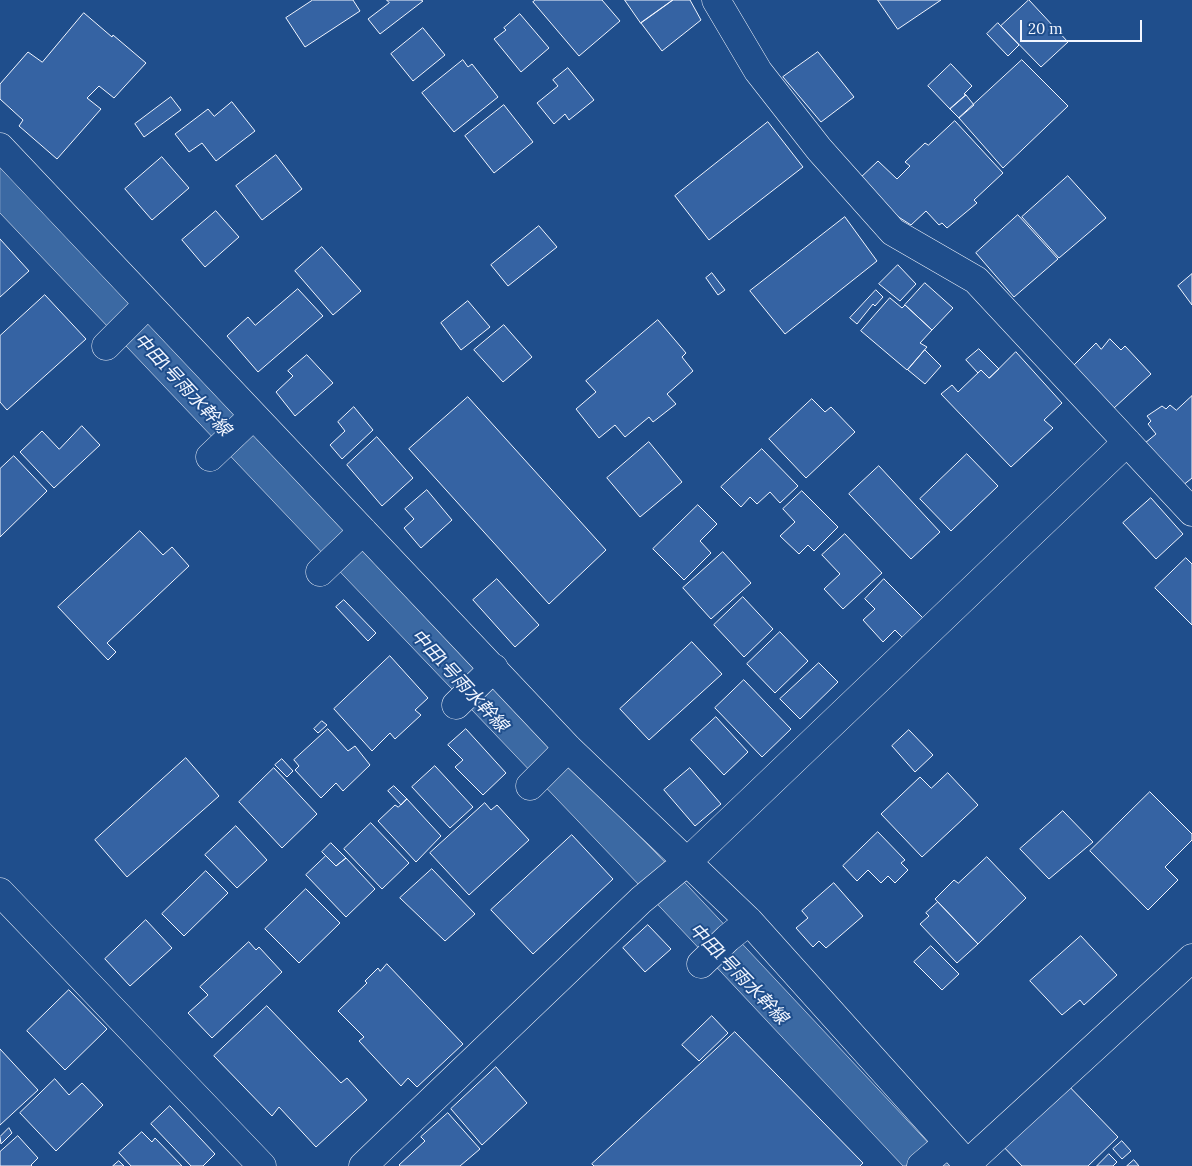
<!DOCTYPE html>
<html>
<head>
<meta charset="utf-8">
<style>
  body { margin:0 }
  #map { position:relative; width:1192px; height:1166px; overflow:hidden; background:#1f4e8c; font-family:Lora,serif }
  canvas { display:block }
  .scale { position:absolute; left:1020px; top:20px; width:122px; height:22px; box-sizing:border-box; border:2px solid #f2f6ff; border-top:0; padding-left:6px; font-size:15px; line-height:18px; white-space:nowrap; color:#f2f6ff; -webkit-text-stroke:4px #1f4e8c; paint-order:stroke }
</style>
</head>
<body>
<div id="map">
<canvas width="1192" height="1166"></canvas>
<div class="scale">20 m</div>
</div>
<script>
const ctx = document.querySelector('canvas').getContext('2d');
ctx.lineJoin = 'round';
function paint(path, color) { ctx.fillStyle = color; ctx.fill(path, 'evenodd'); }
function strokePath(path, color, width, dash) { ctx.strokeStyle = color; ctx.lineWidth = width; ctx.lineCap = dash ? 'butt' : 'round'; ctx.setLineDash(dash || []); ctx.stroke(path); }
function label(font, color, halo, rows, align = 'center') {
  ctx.font = font + ' Lora,"Noto Sans JP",serif'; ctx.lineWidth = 4; ctx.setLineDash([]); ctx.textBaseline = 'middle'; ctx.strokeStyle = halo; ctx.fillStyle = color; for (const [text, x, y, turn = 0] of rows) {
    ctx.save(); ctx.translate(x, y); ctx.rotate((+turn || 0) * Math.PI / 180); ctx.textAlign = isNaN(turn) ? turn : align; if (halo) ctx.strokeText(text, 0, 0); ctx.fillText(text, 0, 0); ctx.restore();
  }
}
const water = new Path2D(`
  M0,167L367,555L689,887L950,1166H903L662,909L345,577L0,213Z`);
paint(water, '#3b69a3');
strokePath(water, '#a8bbd7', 1);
const building = new Path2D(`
  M313,0H353L360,11L305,47L286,18Z
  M387,0H421L423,1L380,34L368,19L389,3Z
  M536,0H602L620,21L579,56L533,2Z
  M625,0H673L641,23Z
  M673,0H690L701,20L662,51L641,23Z
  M878,0H941L898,29Z
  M1029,0L1068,42L1041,67L1001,26Z
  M84,13L112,37L113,35L146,63L114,98L99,86L87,98L101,109L57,159L19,126L23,120L0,99V84L28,52L42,62Z
  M520,14L549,48L521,72L494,39L506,30L504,28Z
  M998,23L1019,45L1008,56L987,34Z
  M423,28L445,55L413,81L391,54Z
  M818,52L854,97L821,122L783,77Z
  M463,60L468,67L472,64L498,97L454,132L422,93Z
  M1022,60L1068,106L1003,168L959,118Z
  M951,64L972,86L964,94L966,95L950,109L928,86Z
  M568,68L594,100L569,120L565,114L554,124L537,103L558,86L553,80Z
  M966,95L974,105L959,118L950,109Z
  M171,97L181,110L144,137L135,124Z
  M232,102L255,131L216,161L202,143L189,152L175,134L208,109L214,116Z
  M504,105L533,142L494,173L465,136Z
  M955,121L1003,173L974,200L977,203L947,228L942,223L939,225L926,211L911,225L883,207L858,180L878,161L897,179L910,166L905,162L925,143L928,145Z
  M768,122L803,167L709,240L675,196Z
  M276,155L302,189L262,220L236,186Z
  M162,157L189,188L152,220L125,189Z
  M1068,176L1106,218L1059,258L1022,217Z
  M216,211L239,237L205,267L182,240Z
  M1018,215L1058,259L1014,297L976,253Z
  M845,217L877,261L785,334L750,291Z
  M539,226L557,247L508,286L491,265Z
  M0,239L29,271L0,297Z
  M322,247L361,291L333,315L295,271Z
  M898,265L916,284L900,301L879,284Z
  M712,273L725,290L718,295L706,278Z
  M1192,274V305L1178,286Z
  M925,283L953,308L932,330L905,305Z
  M298,289L323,316L258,372L227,336L248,317L255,325Z
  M876,290L883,297L875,306L873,304L857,324L850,318Z
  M45,295L86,339L7,410L0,402V336Z
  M890,298L902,308L905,305L932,330L920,343L927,347L907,370L861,331Z
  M468,301L490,327L461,350L441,323Z
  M658,320L686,353L682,357L693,371L667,394L676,404L653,422L649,417L625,437L615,425L599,438L576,409L596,392L586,381Z
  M504,325L532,357L503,382L474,350Z
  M1110,339L1121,350L1125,346L1151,374L1114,408L1073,366L1096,343L1101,349Z
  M979,349L999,369L989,378L981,370L978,373L966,360Z
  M925,350L941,366L925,384L908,370Z
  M1016,352L1062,403L1044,420L1053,428L1011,467L941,394L952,385L958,392L981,370L989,378Z
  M307,355L333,383L295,416L276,392L293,376L288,371Z
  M1192,396V478L1182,486L1145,443L1156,434L1148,424L1151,421L1147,416L1162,406L1166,409L1170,405L1176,410Z
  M468,397L606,550L549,604L409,449Z
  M812,399L825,412L831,407L855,432L806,478L769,439Z
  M354,407L373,430L342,459L330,445L345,431L338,422Z
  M82,426L100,445L54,488L20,452L42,431L59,449Z
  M377,437L413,478L382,506L347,465Z
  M649,442L682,482L640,517L607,478Z
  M762,449L798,486L780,503L770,492L757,504L750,497L741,507L721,487Z
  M967,454L998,486L951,531L920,499Z
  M14,456L47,491L0,537V469Z
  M879,466L940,532L911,559L849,494Z
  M427,490L452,520L421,548L404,528L414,519L405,509Z
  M802,491L838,527L814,551L808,545L799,554L780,536L795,522L783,509Z
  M1151,498L1183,534L1156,559L1123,523Z
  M698,505L717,524L700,541L711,553L684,580L653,549Z
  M140,531L163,555L172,547L189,566L107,643L116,652L108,660L58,607Z
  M845,534L882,573L843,609L824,589L840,574L822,555Z
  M723,552L751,583L711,619L683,588Z
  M1186,558L1192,564V625L1155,588Z
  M497,579L539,625L515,647L473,600Z
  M884,579L925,620L905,640L895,630L883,642L863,620L875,609L865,599Z
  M743,597L773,629L744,657L714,625Z
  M344,600L376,633L368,641L336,607Z
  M780,632L808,661L775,693L747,664Z
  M692,642L722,674L649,740L620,709Z
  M390,656L428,698L415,710L421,715L395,739L390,733L372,751L334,709Z
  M819,663L838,682L800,719L780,699Z
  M744,680L791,729L762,757L715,708Z
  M716,717L748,752L724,775L691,740Z
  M322,721L327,725L318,733L314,729Z
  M328,729L348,751L355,746L370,765L343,791L336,783L321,798L295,770L299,766L294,760Z
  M466,729L506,773L483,795L455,767L463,760L448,745Z
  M909,730L933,755L915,772L892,746Z
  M186,758L219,796L127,877L95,840Z
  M282,759L293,771L287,777L275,765Z
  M435,766L473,807L450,828L412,787Z
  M274,768L317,814L282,848L239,802Z
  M690,768L721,804L695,826L664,790Z
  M948,773L978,805L922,857L881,814L920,777L931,788Z
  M394,786L407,799L401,805L388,791Z
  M1150,792L1192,834V840L1165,867L1178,880L1148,910L1090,851Z
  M407,799L441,836L416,862L378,821L395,805L398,807Z
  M485,803L491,810L497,805L529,840L469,895L430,853Z
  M1063,811L1093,842L1049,879L1020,849Z
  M371,823L409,863L382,889L344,849Z
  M236,826L267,860L237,888L205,855Z
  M878,832L905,860L901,863L908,870L895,883L888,876L881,883L868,870L857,881L843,866Z
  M572,835L613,879L533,954L491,910Z
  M331,843L346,858L336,866L322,852Z
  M326,856L336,866L346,858L375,889L346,917L306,875Z
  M987,857L1026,898L978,944L935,899L954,880L958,883Z
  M432,869L475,914L445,941L400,898Z
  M206,871L228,893L184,936L162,914Z
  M834,883L863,916L826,948L819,941L813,947L796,928L808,918L802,911Z
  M306,889L340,923L299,963L265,929Z
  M938,902L978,944L957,963L920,924L929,916L926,913Z
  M146,920L172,948L130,986L105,959Z
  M648,925L671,949L645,972L623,948Z
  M1081,936L1117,975L1084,1005L1080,1000L1062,1015L1030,981Z
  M249,942L256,950L259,947L282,972L212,1038L188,1013L208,995L200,987Z
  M931,946L959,974L942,990L914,962Z
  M387,964L463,1044L417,1087L408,1078L401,1086L359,1041L364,1037L338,1011L367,983L365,981L378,968L380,971Z
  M69,990L107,1029L65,1070L27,1031Z
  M267,1006L341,1083L347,1078L367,1100L316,1147L279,1107L272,1116L214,1056Z
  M712,1016L728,1033L699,1061L682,1045Z
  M735,1032L863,1163L860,1166H594L592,1164Z
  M0,1049L38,1090L0,1125Z
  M496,1067L527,1103L482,1145L451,1109Z
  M55,1079L69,1095L82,1083L103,1105L56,1151L20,1113Z
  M1062,1079L1118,1137L1088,1166H1022L998,1141Z
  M170,1106L215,1154L203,1166H191L151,1124Z
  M448,1113L480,1149L460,1166H400L399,1165L425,1141L421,1137Z
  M9,1128L12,1133L1,1144L0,1137Z
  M142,1132L152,1142L155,1138L182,1166H131L119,1153Z
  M18,1136L38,1158L31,1165L32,1166H0V1152Z
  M1122,1141L1131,1151L1122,1159L1113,1149Z
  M1109,1154L1117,1162L1113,1166H1097Z
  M1134,1160L1139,1166H1127Z
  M119,1161L124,1166H113Z`);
paint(building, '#3563a3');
strokePath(building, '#f2f6ff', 1);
const minor = new Path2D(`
  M716,0L758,71L819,149L893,232L976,280L1192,512
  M0,147L568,748L749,921L969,1166
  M106,346L148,304
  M210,457L253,416
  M320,572L363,531
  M456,705L494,668
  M530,786L568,748
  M0,892L262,1166
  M701,964L728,938L749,921
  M967,1164L1192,958
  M363,1166L641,900L688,861L1127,442
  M921,1166L948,1143`);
strokePath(minor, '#f2f6ff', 29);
strokePath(minor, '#1f4e8c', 28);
label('italic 18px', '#f2f6ff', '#1f4e8c', [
  ["中田1号雨水幹線",182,385,47],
  ["中田1号雨水幹線",459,681,47],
  ["中田1号雨水幹線",738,974,46]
]);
</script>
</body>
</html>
